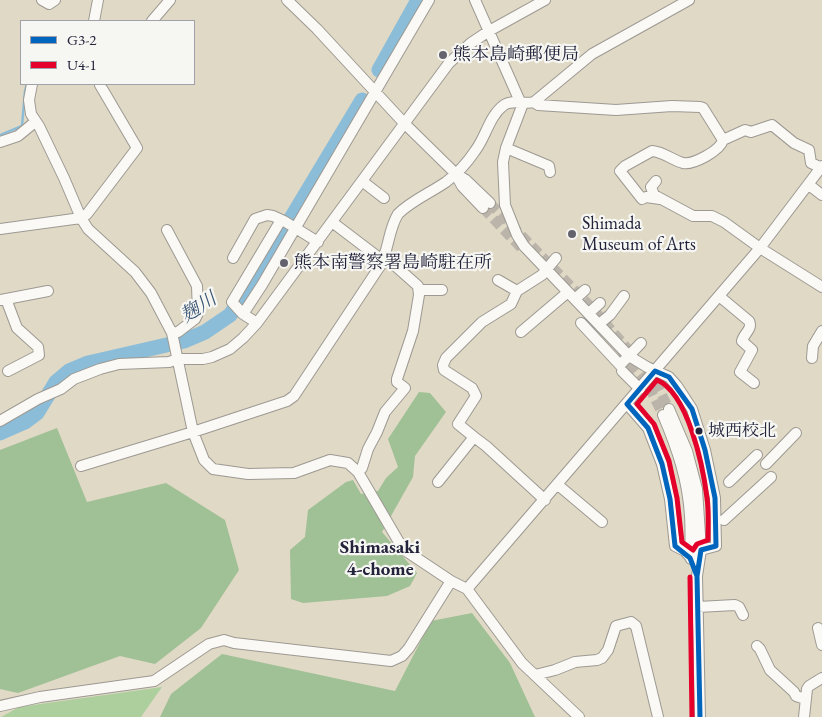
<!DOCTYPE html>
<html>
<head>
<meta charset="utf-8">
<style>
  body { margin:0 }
  #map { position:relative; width:822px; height:717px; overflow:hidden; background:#e0d9c6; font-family:"EB Garamond",serif }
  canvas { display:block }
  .legend { position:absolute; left:20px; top:20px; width:175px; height:65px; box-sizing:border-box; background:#f6f6f2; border:1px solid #a1a1a9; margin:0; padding:6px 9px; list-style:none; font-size:15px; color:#22223b }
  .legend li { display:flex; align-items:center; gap:10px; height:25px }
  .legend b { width:25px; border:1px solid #a1a1a9 }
</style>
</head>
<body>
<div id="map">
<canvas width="822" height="717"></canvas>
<ul class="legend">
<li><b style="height:6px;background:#0065bd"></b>G3-2</li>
<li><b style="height:6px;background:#e4002b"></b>U4-1</li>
</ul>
</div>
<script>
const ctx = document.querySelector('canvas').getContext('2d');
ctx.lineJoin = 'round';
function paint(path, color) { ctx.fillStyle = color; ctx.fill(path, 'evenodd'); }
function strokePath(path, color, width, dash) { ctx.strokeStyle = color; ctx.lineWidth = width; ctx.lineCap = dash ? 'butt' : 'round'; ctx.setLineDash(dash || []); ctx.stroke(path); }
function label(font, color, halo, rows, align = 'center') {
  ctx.font = font + ' "EB Garamond","Noto Serif JP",serif'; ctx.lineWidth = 4.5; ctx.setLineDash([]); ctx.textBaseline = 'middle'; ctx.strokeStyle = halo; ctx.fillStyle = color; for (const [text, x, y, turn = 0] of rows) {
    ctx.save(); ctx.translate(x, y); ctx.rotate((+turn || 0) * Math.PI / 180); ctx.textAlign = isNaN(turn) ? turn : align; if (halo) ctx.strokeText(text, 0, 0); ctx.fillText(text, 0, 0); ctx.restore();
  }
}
paint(new Path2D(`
  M162,687L141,717H1L19,707Z`), '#adcf9e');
paint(new Path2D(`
  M419,392L430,393L446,412L415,456L413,477L382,532L417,573L410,586L387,596L303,603L291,599L290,550L305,537L308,510L346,482L353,480L361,494L378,491L386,478L398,467L388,439Z
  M57,428L87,502L166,483L225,520L239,570L201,628L155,664L120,656L18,693L0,689V450Z
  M472,613L510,663L535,717H160L171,694L222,654L395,691L431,621Z`), '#a0c095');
strokePath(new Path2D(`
  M0,135L22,126L25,91L27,84`), '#8cbdd8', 2.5);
strokePath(new Path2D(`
  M379,70L418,0
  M0,433L25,422L37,413L56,382L69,371L88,363L184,341L205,332L230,315L246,293L362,100`), '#8cbdd8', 15);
strokePath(new Path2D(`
  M490,203L595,311L633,355
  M483,208L524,251
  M620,352L649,387L663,415
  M646,370L655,381L669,409`), '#bab4aa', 10, [10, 5]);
const minor = new Path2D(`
  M42,0L49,4L55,0
  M287,0L317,29L404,123L456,174L466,180L490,203
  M475,0L522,106L506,148L503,162L505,205L517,235L524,246L629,356L647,367L669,377L677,386L692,409L705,450L715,498L716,546L701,550
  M94,21L98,0
  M152,21L170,0
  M32,84L29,100L31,114L39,126L64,178L81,218L88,229L135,272L151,293L172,333L193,432L204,460L213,469L248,474L294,473L330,460L348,463L358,472L403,549L451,581L467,589L522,663L579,717
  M534,102L538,105L616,110L672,106L700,107L703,108L723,140L745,130L751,132L772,125L794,143L809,150L811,163L822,168
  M0,142L18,136L35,122
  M506,148L549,166L550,172
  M456,175L462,186L483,208
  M362,181L384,198
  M656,181L651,187L654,195L693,216H712L724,222L760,248L822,287
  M807,186L813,188L822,195
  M660,199L646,197L642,199L620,171L625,166L652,151C664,152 672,160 683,163C693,165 720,151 723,140
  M332,222L378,257L391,262L418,286L419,295L413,331L397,379V382L405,388L385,412L377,432L368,449L362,468L358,472
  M0,229L81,218L87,214L137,148L100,85L101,84
  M167,230L197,286L198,313L195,319L178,332L172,333
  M233,258L255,219L267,215L273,216L284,221L318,242
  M498,280L517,291
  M419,290H442
  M719,296L749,321C753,329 744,333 742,341L752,350L740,372L754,383
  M6,299L17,328L38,347L39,355L8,371
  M575,299L585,290
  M1,300L48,291
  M589,313L600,303
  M243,314L232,302L281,220
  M257,323L243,314L262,285L429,0
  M581,323L620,365L641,343
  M599,324L610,315L624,296
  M521,332L568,292
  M812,358L813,346L822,331
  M622,371L640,389
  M627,404L648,428L662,464L670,499L675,546L685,551L691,558
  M669,409L687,451L697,489L701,550L697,576L700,717
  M663,415C677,448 688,480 690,516C691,530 690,545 691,559
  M0,421L38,399L61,389L74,379L100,369L119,364L169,362L178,359H203L212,357L230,349L243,338L257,323L449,63L471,43L489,31L545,0
  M474,437L458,424L476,396L472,388L444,370L443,365L446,358L482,322L511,304L517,291L542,275L556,258
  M766,464L796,433
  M81,466L193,432L287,401L294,396L380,266C389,250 388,230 398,214C411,201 430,193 446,182C458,173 467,163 475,151C486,137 489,116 504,105C513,99 524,105 534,102L592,54L689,0
  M438,482L474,437L486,446L545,500
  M729,482L757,455
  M558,485L602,522
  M724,520L771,477
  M467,589L760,248L822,166
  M698,607L735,605L739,607L743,615
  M818,628L822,645
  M757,646L760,649L770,670L794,692L796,696L805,699
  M535,675L555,670L575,662L597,660L602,658L608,650L616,626L631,622L636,626L658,717
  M0,706L40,697L154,681L209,644L224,640L234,643L391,661L402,656L409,648L451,581
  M804,717L807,689L809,686L822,678`);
strokePath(minor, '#9d9992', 12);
strokePath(minor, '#faf9f6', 10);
strokePath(new Path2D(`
  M655,371L669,377L692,409L705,450L715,498L716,546L701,550L697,576L690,558L675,546L670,499L662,464L648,428L627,404Z
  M697,576L700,717`), '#0065bd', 5);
strokePath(new Path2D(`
  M657,380C688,393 703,466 707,498C709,511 708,526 708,540L697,544L693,550L682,542L677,498L669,461L654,424L637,404Z
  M690,577L692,717`), '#e4002b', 5);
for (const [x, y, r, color] of [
  [443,55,5,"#64626c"],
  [572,234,5,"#64626c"],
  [284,263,5,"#64626c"],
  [699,431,4.5,"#22223b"]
]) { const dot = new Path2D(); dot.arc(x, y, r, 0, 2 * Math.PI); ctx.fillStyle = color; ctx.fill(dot); strokePath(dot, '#f6f6f2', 2); }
label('17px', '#22223b', '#f6f6f2', [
  ["城西校北",708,431]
], 'left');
label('18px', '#22223b', '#f6f6f2', [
  ["熊本島崎郵便局",453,55],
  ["Shimada",582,224],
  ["Museum of Arts",582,245],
  ["熊本南警察署島崎駐在所",294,263]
], 'left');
label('italic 19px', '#3a5474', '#f6f6f2', [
  ["麹川",199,308,-33]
]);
label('bold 19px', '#22223b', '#f6f6f2', [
  ["Shimasaki",380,548],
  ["4-chome",380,570]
]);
</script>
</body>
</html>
